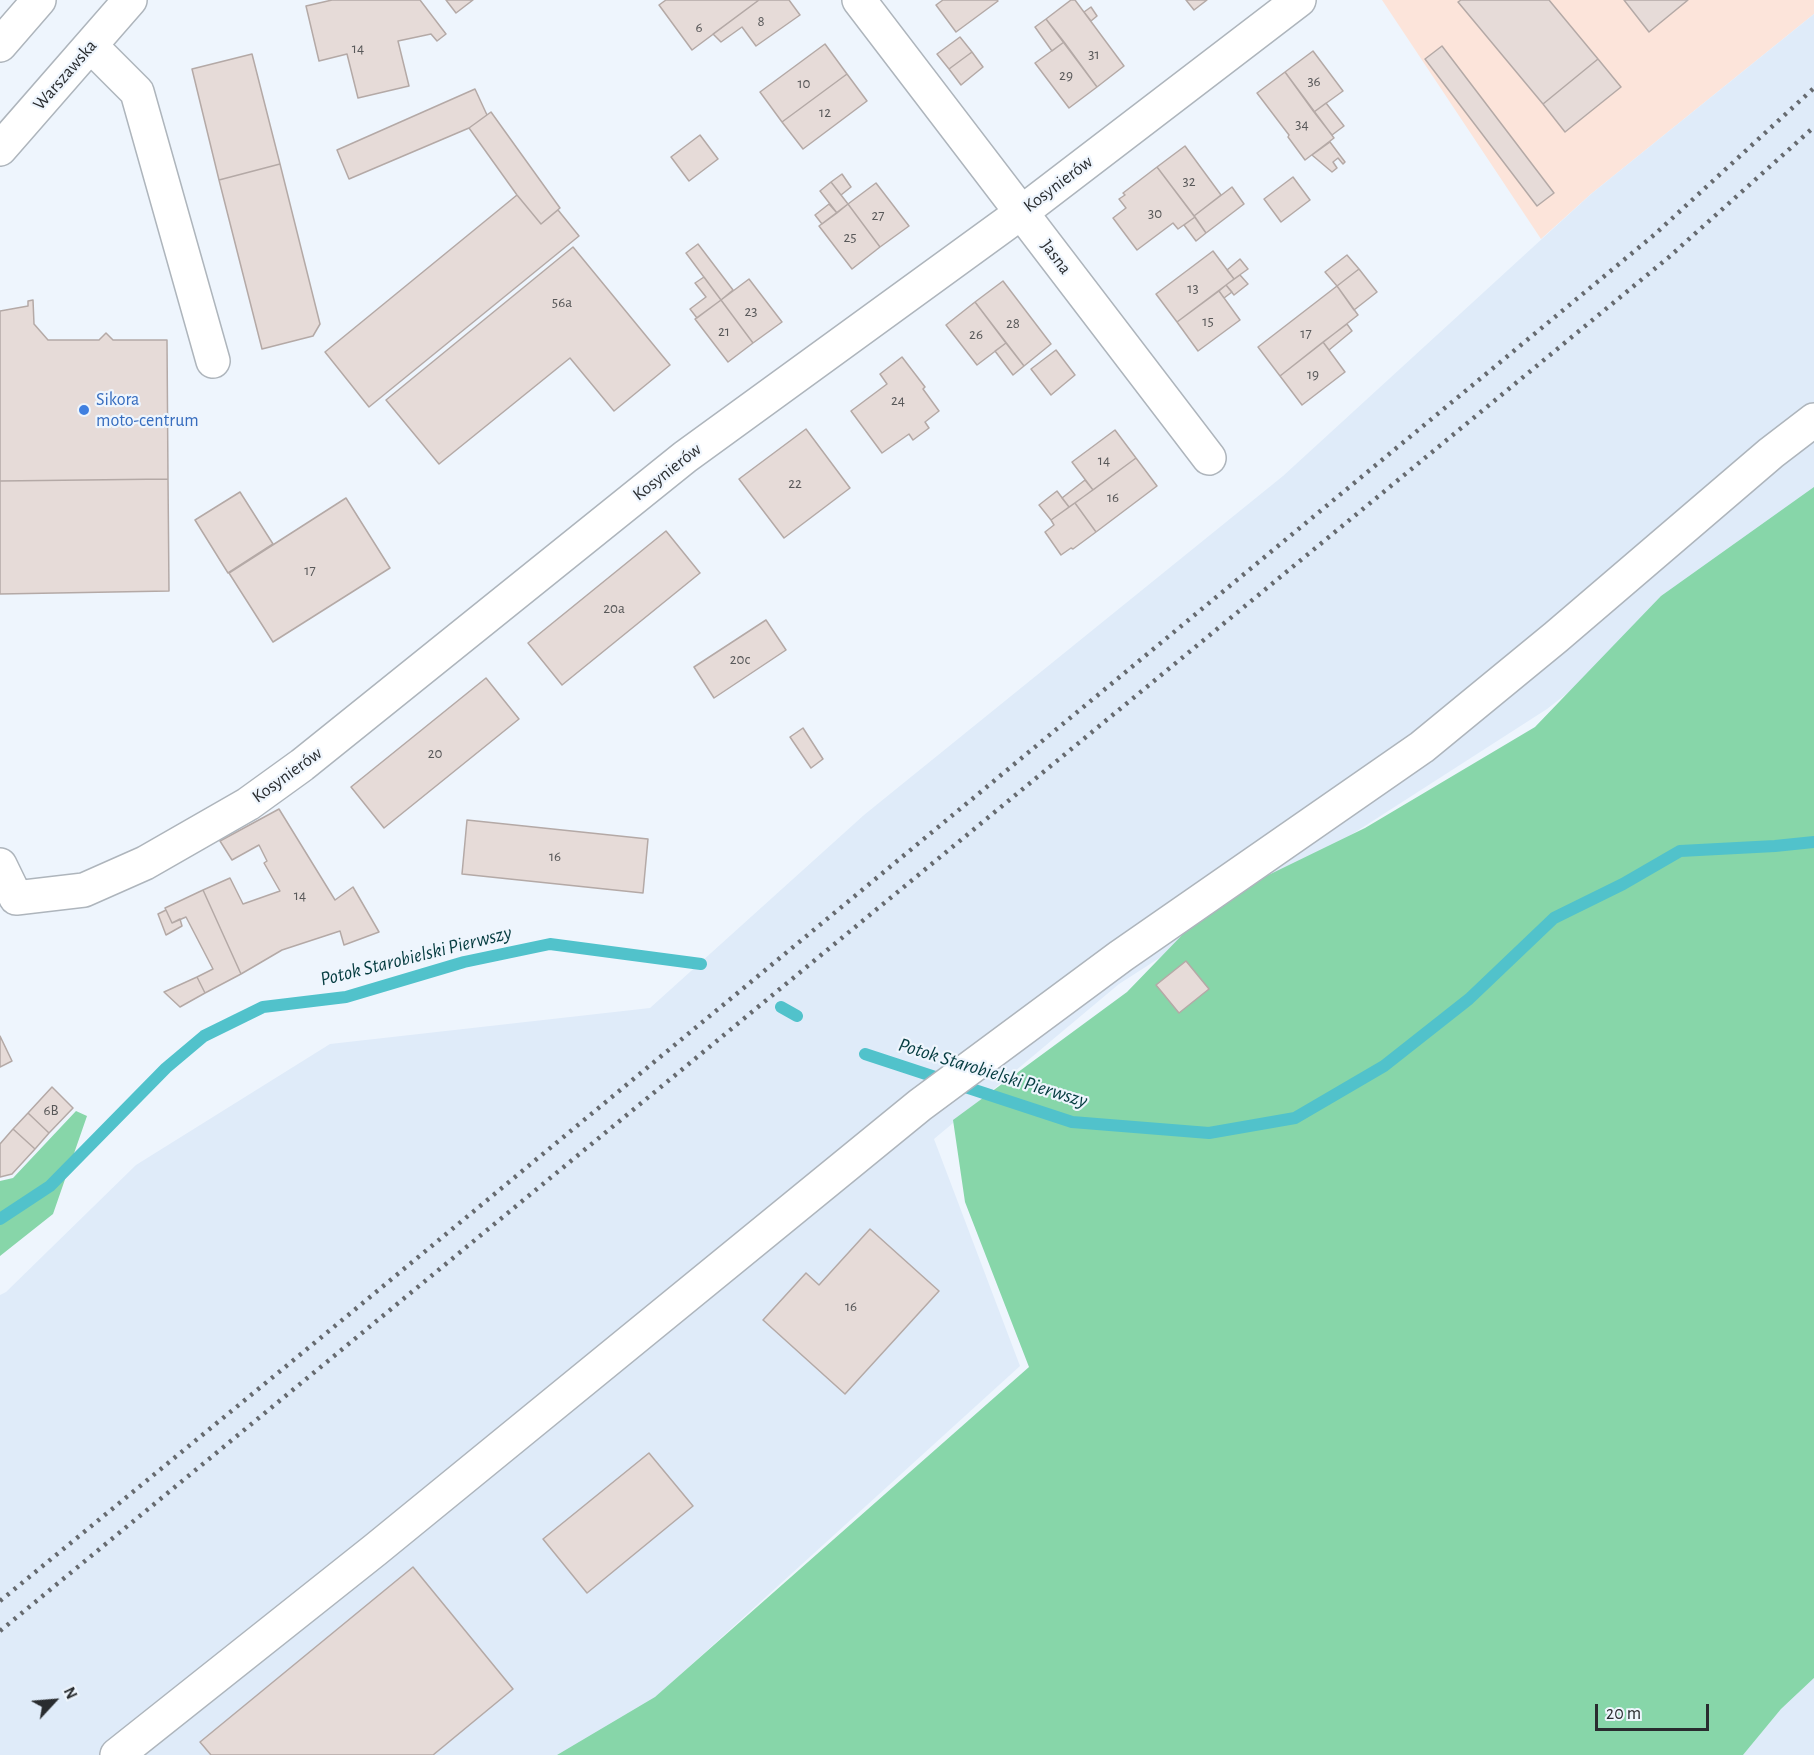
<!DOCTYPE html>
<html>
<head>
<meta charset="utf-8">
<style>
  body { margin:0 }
  #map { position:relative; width:1814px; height:1755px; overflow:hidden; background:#eef5fd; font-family:"Alegreya Sans",sans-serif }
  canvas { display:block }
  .north { position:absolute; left:24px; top:1671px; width:60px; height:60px; -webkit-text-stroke:4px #eef5fd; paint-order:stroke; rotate:64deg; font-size:16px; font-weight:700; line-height:24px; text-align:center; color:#292c2f }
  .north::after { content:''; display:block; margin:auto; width:21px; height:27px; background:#292c2f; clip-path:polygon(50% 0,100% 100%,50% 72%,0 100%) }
  .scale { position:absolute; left:1595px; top:1704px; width:114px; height:27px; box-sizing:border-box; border:3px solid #292c2f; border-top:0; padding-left:8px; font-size:18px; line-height:21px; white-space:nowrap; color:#292c2f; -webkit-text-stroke:4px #eef5fd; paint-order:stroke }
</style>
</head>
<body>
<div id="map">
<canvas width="1814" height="1755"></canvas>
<div class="north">N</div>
<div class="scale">20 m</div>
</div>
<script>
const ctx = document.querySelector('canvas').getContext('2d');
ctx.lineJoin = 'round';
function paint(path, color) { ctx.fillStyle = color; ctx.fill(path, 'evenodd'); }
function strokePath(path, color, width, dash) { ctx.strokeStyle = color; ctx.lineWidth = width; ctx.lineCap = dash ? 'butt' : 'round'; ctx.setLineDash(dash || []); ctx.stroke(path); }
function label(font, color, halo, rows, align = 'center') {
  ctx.font = font + ' "Alegreya Sans",sans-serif'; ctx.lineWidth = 4.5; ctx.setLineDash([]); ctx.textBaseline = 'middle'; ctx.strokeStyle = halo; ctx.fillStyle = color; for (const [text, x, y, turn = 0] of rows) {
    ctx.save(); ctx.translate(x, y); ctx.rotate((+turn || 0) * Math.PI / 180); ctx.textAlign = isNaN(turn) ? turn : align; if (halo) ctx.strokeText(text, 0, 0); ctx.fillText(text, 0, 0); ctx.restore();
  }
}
paint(new Path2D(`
  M1382,0H1814V14L1591,194L1541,239Z`), '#fce4da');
paint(new Path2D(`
  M1814,14V502L1547,709L1119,984L934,1139L1020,1366L592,1755H0V1295L6,1292L136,1165L330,1044L650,1008L864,815L1283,476L1591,194Z
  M1814,1678V1755H1743L1781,1709Z`), '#dfebf9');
paint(new Path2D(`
  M1814,487V1678L1781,1709L1743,1755H557L655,1697L1029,1367L965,1202L953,1120L1127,992L1215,901L1365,828L1535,727L1661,596Z
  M76,1111L87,1116L53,1214L0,1256V1181L13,1178Z`), '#87d6a9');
strokePath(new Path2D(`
  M781,1007L797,1016
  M865,1054L1072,1122L1209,1133L1295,1118L1384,1066L1469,999L1554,918L1623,884L1680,851L1775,846L1814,842
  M0,1219L50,1186L166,1068L204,1036L263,1007L346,997L464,962L550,944L701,964`), '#51c2cb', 12);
const building = new Path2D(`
  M332,0H420L446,34L437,41L431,34L398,41L409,86L358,98L347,54L319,61L306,6Z
  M446,0H473L456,13Z
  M666,0H759L692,50L659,5Z
  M759,0H789L800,15L756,46L742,27L721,42L713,34Z
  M943,0H997L998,1L956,32L936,5Z
  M1071,0H1075L1124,66L1097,87L1046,19Z
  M1186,0H1207L1194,10Z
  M1461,0H1549L1598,59L1543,104L1458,2Z
  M1624,0H1688L1649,32Z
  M1091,7L1097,16L1091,21L1084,12Z
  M1046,19L1064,42L1052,51L1035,27Z
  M960,37L972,52L949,69L937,54Z
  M1064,42L1097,87L1069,108L1035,63Z
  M825,44L847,74L782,122L760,92Z
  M1442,46L1554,193L1537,206L1425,59Z
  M1313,51L1343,91L1314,112L1285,72Z
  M972,52L983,67L961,85L949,69Z
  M252,54L280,164L219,180L192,69Z
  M1598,59L1621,87L1565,132L1543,104Z
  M1285,72L1334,138L1305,160L1288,137L1289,135L1257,93Z
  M847,74L867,101L803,149L782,122Z
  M475,89L487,115L469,128L349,179L337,150Z
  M1326,103L1344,126L1332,135L1314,112Z
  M491,112L560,208L541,224L517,195L469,128Z
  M700,135L718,159L689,181L671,157Z
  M1330,142L1345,162L1343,164L1338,158L1333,162L1337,168L1332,172L1312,155Z
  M1185,146L1221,195L1194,216L1157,167Z
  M280,164L320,324L313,336L262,349L219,180Z
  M1157,167L1195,217L1178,229L1173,223L1137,250L1113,218L1126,208L1119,199L1125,195L1123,193Z
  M842,174L851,187L841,195L831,182Z
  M1293,177L1310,200L1281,222L1264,199Z
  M831,182L848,204L837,213L820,191Z
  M876,183L909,226L880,247L848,204Z
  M1232,187L1244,204L1206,233L1194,216Z
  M517,195L541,224L558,210L579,236L369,407L325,352Z
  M829,204L837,213L822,224L815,215Z
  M848,204L880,247L852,269L819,226Z
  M1195,217L1206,233L1196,241L1184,225Z
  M698,244L733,290L721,300L686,253Z
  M573,247L670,365L614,411L570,358L439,464L386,400Z
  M1213,251L1234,279L1177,322L1156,294Z
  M1347,255L1359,269L1337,286L1325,272Z
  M1240,259L1248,269L1234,279L1227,270Z
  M1359,269L1377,292L1354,310L1337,286Z
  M1240,275L1248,284L1234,295L1226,285Z
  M704,277L721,300L697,318L690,309L706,297L695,283Z
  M749,279L782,322L753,343L721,300Z
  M1003,281L1051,344L1024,366L975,302Z
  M1226,285L1232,292L1224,298L1219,291Z
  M1337,286L1358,315L1280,376L1258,347Z
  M1219,291L1240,320L1198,351L1177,322Z
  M33,300L34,324L48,340H99L106,333L113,340H167L168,479L0,481V311L28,306V301Z
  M721,300L753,343L728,362L695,319Z
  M975,302L1006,343L977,365L946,325Z
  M1347,324L1352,331L1329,350L1323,342Z
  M1323,342L1345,372L1302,405L1280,376Z
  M1006,343L1024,366L1013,375L995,351Z
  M1056,350L1075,375L1051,395L1031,369Z
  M902,357L925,387L923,389L939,411L925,422L929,428L913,440L909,434L882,453L851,411L887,384L880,374Z
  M806,429L850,488L784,538L739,479Z
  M1115,430L1136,458L1093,490L1072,462Z
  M1136,458L1157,486L1096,532L1075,503Z
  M168,479L169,591L0,594V481Z
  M1085,480L1093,490L1069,507L1062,498Z
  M1057,491L1069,507L1051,520L1039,505Z
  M240,492L273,544L228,573L195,520Z
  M346,498L390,568L273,642L229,573Z
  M1075,503L1096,532L1073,549L1071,548L1061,555L1045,532L1054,525L1051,520Z
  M666,531L700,573L562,685L528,643Z
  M766,620L786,650L714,698L694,667Z
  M486,678L519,719L384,828L351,787Z
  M803,728L823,759L811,768L790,737Z
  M279,809L335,900L353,887L379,932L344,945L340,931L282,950L241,974L203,890L230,878L243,904L280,891L264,863L267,861L259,845L232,860L220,841Z
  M467,820L648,839L643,893L462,874Z
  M203,890L241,974L205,993L197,977L213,969L186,917L172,923L165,908Z
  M166,910L172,923L180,919L182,926L166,935L158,914Z
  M1186,961L1209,989L1179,1013L1156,985Z
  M197,977L205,993L180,1007L164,992Z
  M0,1036L12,1061L0,1067Z
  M52,1087L73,1108L49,1133L28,1113Z
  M28,1113L49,1133L35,1149L13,1129Z
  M13,1129L35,1149L12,1174L0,1177V1144Z
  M870,1229L939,1291L845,1394L763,1320L806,1273L819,1285Z
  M649,1453L693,1506L587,1593L543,1539Z
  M413,1567L513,1689L433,1755H211L200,1742Z`);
paint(building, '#e6dbd8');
strokePath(building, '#b4a9a6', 1.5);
const minor = new Path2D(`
  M859,0L1209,458
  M91,46L137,92L213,361
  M0,865L16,898L84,890L145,863L248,804L302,765L685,457L1022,212L1299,0
  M117,1755L375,1550L920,1105L1121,956L1422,747L1556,637L1771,453L1814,420`);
const major = new Path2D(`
  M0,45L39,0
  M0,149L130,0`);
strokePath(minor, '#aeb5bc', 36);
strokePath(major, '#aeb5bc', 36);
strokePath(minor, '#fff', 33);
strokePath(major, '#fff', 33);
strokePath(new Path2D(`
  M0,1601L318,1340L1654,235L1814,88
  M0,1631L1669,257L1814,127`), '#666a6f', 4.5, [3, 6]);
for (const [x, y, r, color] of [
  [84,410,6,"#3f7fe0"]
]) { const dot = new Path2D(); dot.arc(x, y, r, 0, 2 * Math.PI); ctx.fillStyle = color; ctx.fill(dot); strokePath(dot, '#eef5fd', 2); }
label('15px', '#585859', null, [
  ["8",761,21],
  ["6",699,27],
  ["14",358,48],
  ["31",1094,54],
  ["29",1066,75],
  ["36",1314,81],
  ["10",804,83],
  ["12",825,112],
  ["34",1302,124],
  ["32",1189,181],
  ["30",1155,213],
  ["27",878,215],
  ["25",850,237],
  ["13",1193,288],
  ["56a",562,302],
  ["23",751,311],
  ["15",1208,321],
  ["28",1013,323],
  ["21",724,331],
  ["17",1306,333],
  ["26",976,334],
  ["19",1313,374],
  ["24",898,400],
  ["14",1104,460],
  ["22",795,483],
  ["16",1113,497],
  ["17",310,570],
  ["20a",614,608],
  ["20c",740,659],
  ["20",435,753],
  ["16",555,856],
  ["14",300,895],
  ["6B",51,1110],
  ["16",851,1306]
]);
label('18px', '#292c2f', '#eef5fd', [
  ["Warszawska",65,75,-49],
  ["Kosynierów",1058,184,-37],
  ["Jasna",1056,257,53],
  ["Kosynierów",667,472,-38],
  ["Kosynierów",287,775,-36]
]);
label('18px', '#366cbe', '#eef5fd', [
  ["Sikora",96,400],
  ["moto-centrum",96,421]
], 'left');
label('italic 20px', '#053c40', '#eef5fd', [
  ["Potok Starobielski Pierwszy",416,956,-14],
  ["Potok Starobielski Pierwszy",993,1073,17]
]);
</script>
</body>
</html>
